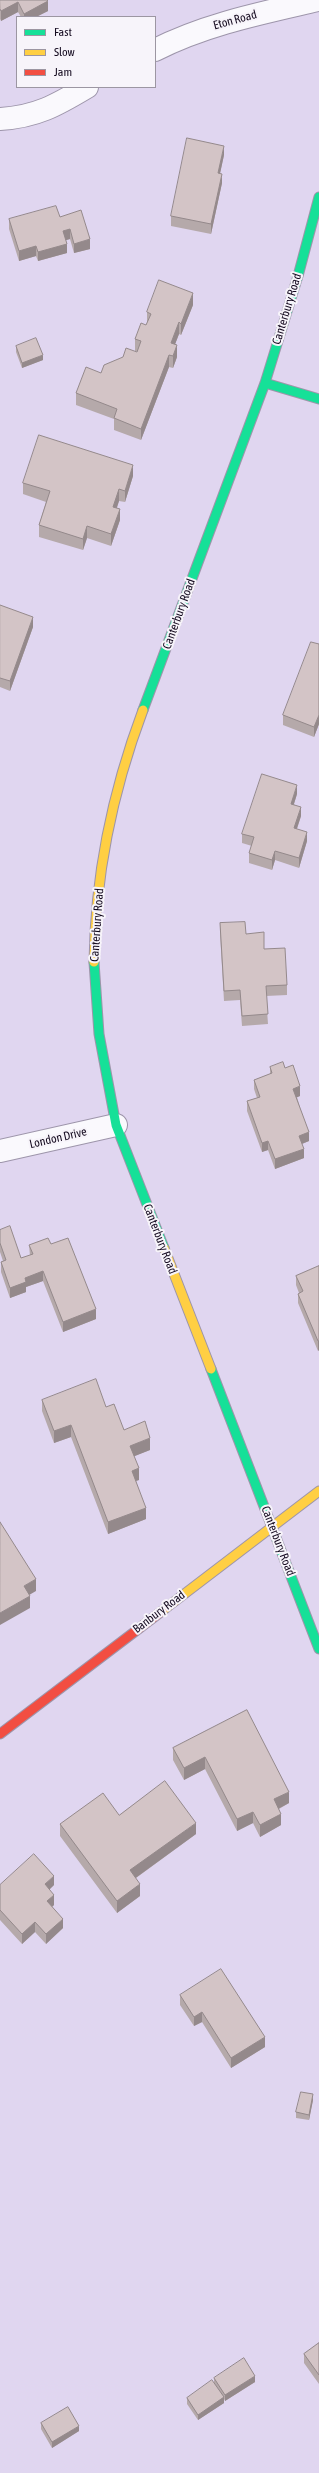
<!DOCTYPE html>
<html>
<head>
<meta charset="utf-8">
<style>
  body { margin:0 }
  #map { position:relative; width:319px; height:2473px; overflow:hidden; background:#e0d6f0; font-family:"Asap Condensed",sans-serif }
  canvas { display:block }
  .legend { position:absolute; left:16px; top:16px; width:140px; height:72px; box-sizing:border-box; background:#f7f4fa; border:1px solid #9c96a2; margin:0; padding:5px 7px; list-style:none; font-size:12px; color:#140a1f }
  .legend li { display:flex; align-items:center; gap:8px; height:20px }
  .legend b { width:20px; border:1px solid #9c96a2 }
</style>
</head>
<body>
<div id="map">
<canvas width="319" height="2473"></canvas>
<ul class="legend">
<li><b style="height:5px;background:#16e098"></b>Fast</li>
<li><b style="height:5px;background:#ffcf43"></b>Slow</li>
<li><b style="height:5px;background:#f24e42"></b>Jam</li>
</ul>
</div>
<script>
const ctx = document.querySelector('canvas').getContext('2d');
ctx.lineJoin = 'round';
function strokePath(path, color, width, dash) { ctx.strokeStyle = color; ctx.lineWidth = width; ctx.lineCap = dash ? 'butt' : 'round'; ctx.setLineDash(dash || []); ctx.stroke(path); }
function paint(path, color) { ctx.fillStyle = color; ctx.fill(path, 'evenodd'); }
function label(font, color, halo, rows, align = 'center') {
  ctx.font = font + ' "Asap Condensed",sans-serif'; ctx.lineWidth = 4; ctx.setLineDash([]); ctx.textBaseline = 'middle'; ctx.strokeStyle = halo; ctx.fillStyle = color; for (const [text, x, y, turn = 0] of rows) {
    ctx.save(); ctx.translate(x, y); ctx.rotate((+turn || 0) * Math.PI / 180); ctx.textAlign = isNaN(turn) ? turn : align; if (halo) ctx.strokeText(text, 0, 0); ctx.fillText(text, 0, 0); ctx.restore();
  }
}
const street = new Path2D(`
  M155,50C206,24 262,13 318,0
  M0,119C36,117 57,105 87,87
  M0,1151L116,1125`);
const fast = new Path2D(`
  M265,383L319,399
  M143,710L265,383L298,276L319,197
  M94,962L99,1034L116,1125L164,1248
  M211,1369L319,1649`);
const slow = new Path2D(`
  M94,962C95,877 113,790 143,710
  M164,1248L211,1369
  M162,1611L319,1491`);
const jam = new Path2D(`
  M0,1734L162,1611`);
strokePath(street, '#9d95aa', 24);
strokePath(fast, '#9d95aa', 11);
strokePath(slow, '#9d95aa', 11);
strokePath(jam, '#9d95aa', 11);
strokePath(street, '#faf9fd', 22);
strokePath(fast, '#16e098', 9);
strokePath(slow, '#ffcf43', 9);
strokePath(jam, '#f24e42', 9);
paint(new Path2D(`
  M0,0H47L48,11L36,17H21L18,12L1,21L0,19Z
  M224,155L220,173L222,183L211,234L171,226V216Z
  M60,217L90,249L74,253L70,239L66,240L67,253L38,261L36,256L19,261L9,229V219Z
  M193,305L181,335L179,334L175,344L177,357L173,368L169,367L141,440L114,430V419L76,405V393L101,373L137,352V351H135V339L146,325L147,323V312Z
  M16,346L43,360L22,368L16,352Z
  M133,476L125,502L119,501L117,508L120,520L111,546L87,538L83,550L39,537V525L46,502L23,494V483Z
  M0,605L33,627L10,691L0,687Z
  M319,644V724L314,737L283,725V715Z
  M297,794L294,804L301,816L297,829L307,841L299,868L275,860L272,870L249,863V853L252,846L242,843V834Z
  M220,923L246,934L264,949L287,985V995L266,996L268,1024L242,1026L240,1000L224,1001L220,933Z
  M270,1067L285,1068L300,1096L297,1097L309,1141L302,1144L304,1158L275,1169L268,1150L262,1152L247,1111V1101L257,1098L254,1089V1080L270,1074Z
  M0,1230L21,1258L30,1256L29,1245L51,1244L96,1319L63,1332L43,1281L26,1287V1292L10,1298L1,1272V1262L3,1261L0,1252Z
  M319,1266V1350L318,1351L298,1303V1294L299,1293L296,1285V1276Z
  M42,1400L106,1407L124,1430L150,1450L134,1456L139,1480L136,1481L146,1519L108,1534L71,1437L54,1443L42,1411Z
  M247,1710L289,1803L279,1809L281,1825L260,1837L253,1823L237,1831L205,1769L184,1780L173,1760V1748Z
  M119,1815L196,1834L136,1878L140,1896L117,1913L60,1836V1824Z
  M0,1885H54L49,1889L54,1905L52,1907L63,1928L46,1944L35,1932L22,1944L0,1920Z
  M180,1995L265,2047L231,2068L202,2022L194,2026L180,2005Z
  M313,2100L309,2120L296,2118V2112Z
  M319,2343V2384L304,2363V2354Z
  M214,2378L255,2382L225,2401L224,2399V2403L198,2420L187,2404V2398L214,2382Z
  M41,2423L79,2431L52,2448L41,2429Z`), '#b5a9aa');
paint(new Path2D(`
  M48,1V11L36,17H24V14Z
  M18,2V12L1,21V11Z
  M224,146V155L218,183V173Z
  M222,174V183L211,234V224Z
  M70,229V239L63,241V231Z
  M90,239V249L74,253V244Z
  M67,244V253L38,261V252Z
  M36,246V256L19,261V251Z
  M193,293V305L181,335V324Z
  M179,322V334L171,355V343Z
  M177,345V357L173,368V356Z
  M43,355V360L22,368V363Z
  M169,355V367L141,440V429Z
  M133,465V476L125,502V491Z
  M119,489V501L113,518V507Z
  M120,509V520L111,546V534Z
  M87,526V538L83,550V539Z
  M33,617V627L10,691V681Z
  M319,715V724L314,737V727Z
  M297,785V794L291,813V804Z
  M301,807V816L294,837V828Z
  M307,832V841L299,868V858Z
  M275,851V860L272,870V860Z
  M300,1086V1096L293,1099V1089Z
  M309,1132V1141L299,1145V1136Z
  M268,1141V1150L262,1152V1143Z
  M304,1149V1158L275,1169V1159Z
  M43,1271V1281L26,1287V1292L10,1298V1288L25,1278Z
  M96,1309V1319L63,1332V1322Z
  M318,1341H319V1350L318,1351Z
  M71,1425V1437L54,1443V1431Z
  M150,1438V1450L130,1458V1446Z
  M139,1468V1480L132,1482V1471Z
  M146,1508V1519L108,1534V1522Z
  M36,1579V1591L24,1598V1586Z
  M30,1596V1608L0,1625V1613Z
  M205,1757V1769L184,1780V1768Z
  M289,1792V1803L274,1811V1799Z
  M253,1812V1823L237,1831V1819Z
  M281,1814V1825L260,1837V1825Z
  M196,1823V1834L130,1882V1870Z
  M54,1876V1885L45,1894V1884Z
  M140,1884V1896L117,1913V1901Z
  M54,1895V1905L47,1911V1901Z
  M63,1919V1928L46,1944V1934Z
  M35,1922V1932L22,1944V1934Z
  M202,2012V2022L194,2026V2017Z
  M265,2037V2047L231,2068V2058Z
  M313,2094V2100L309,2120V2115Z
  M255,2376V2382L225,2401V2395Z
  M224,2397V2403L198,2420V2415Z
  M79,2426V2431L52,2448V2442Z`), '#94898b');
const building = new Path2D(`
  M0,0H47L48,1L24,14L18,2L1,11L0,9Z
  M187,138L224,146L218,173L222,174L211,224L171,216Z
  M56,206L60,217L81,210L90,239L74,244L70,229L63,231L67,244L38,252L36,246L19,251L9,219Z
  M159,280L193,293L181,324L179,322L171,343L177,345L173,356L169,355L141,429L114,418L117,409L76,393L86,367L101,373L104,365L123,357L126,348L137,352L141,341L135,339L141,323L146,325L151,314L147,312Z
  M36,338L43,355L22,363L16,346Z
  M39,435L133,465L125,491L119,489L113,507L120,509L111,534L87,526L83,539L39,525L50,491L23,483Z
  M0,605L33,617L10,681L0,678Z
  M311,642L319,644V715L314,727L283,715Z
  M262,774L297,785L291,804L301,807L294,828L307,832L299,858L275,851L272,860L249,853L254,837L242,834Z
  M245,922L246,934L264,932V949L285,948L287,985L266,986L268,1014L242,1016L240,990L224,991L220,923Z
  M283,1062L285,1068L293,1065L300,1086L293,1089L309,1132L299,1136L304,1149L275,1159L268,1141L262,1143L247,1101L260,1097L254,1080L272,1073L270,1067Z
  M10,1226L21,1258L33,1254L29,1245L48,1238L51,1244L68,1238L96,1309L63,1322L43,1271L25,1278L26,1282L10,1288L1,1262L6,1260L0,1243V1230Z
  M319,1266V1341H318L298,1294L303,1291L296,1276Z
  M96,1379L106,1407L114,1404L124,1430L145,1421L150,1438L130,1446L139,1468L132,1471L146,1508L108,1522L71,1425L54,1431L42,1400Z
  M0,1522L36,1579L24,1586L30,1596L0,1613Z
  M247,1710L289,1792L274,1799L281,1814L260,1825L253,1812L237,1819L205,1757L184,1768L173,1748Z
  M165,1781L196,1823L130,1870L140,1884L117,1901L60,1824L103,1793L119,1815Z
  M34,1854L54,1876L45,1884L54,1895L47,1901L63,1919L46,1934L35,1922L22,1934L0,1910V1885Z
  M221,1969L265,2037L231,2058L202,2012L194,2017L180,1995Z
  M301,2092L313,2094L309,2115L296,2112Z
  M319,2343V2375L304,2354Z
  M244,2358L255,2376L225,2395L214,2378Z
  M212,2380L224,2397L198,2415L187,2398Z
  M68,2407L79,2426L52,2442L41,2423Z`);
paint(building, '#d3c4c6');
strokePath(building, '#94898b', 1);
label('12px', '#140a1f', '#f7f4fa', [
  ["Eton Road",235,20,-15],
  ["Canterbury Road",287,309,-73],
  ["Canterbury Road",179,614,-70],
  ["Canterbury Road",97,925,-86],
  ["London Drive",58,1138,-13],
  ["Canterbury Road",160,1239,69],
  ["Canterbury Road",278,1541,69],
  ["Banbury Road",159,1612,-37]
]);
</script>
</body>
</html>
